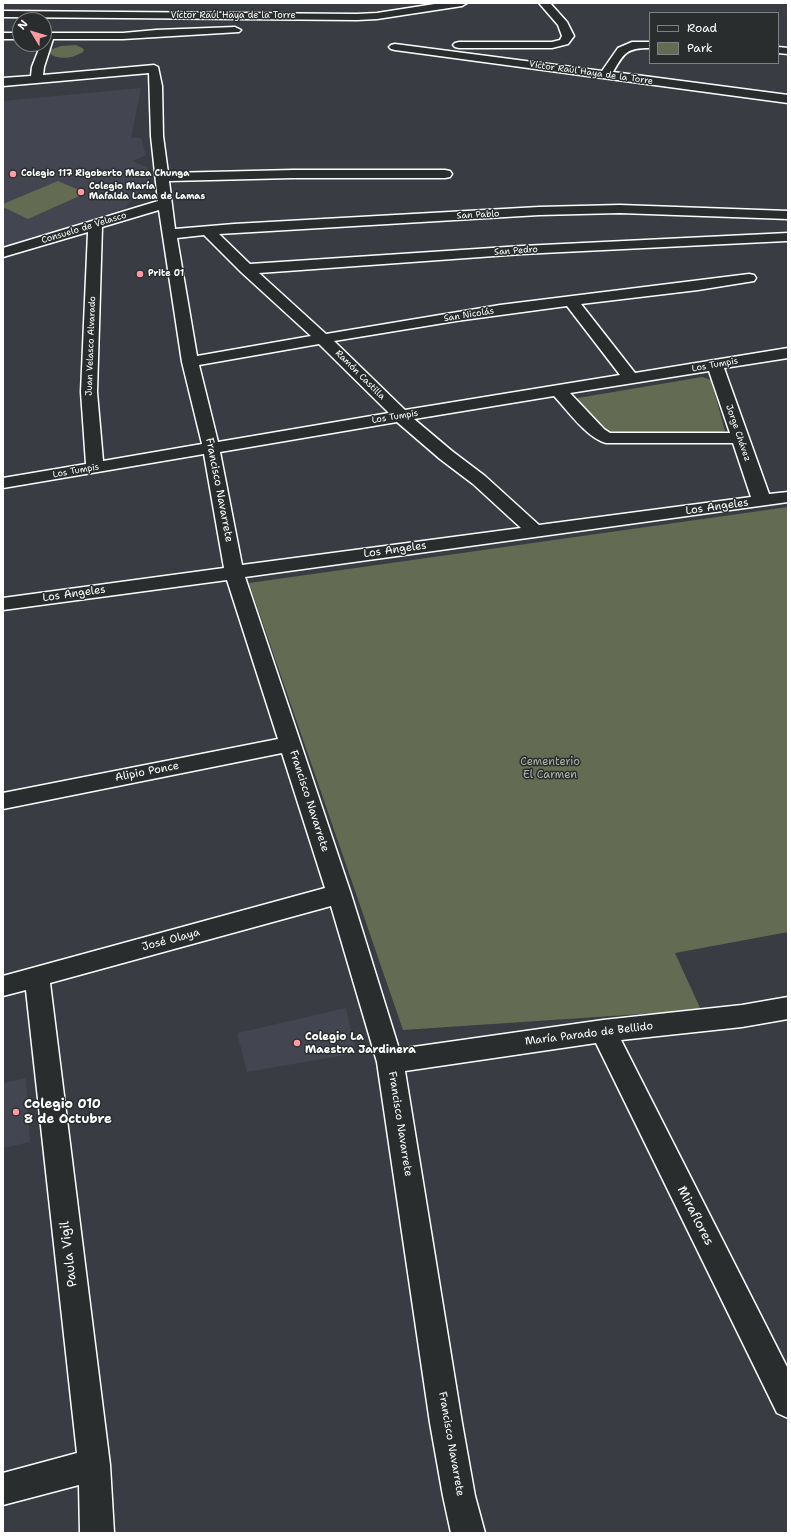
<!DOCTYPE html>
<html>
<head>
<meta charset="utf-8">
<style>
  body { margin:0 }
  #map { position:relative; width:791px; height:1536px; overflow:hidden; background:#393c42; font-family:"Shantell Sans",sans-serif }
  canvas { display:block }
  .frame { position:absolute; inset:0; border:4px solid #fff; pointer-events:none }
  .legend { position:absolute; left:649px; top:12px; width:130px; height:52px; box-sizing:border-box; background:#2a2d2e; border:1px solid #7f8182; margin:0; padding:5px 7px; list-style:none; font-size:12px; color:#fff }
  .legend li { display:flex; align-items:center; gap:8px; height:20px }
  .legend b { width:20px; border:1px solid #7f8182 }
  .north { position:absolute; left:12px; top:12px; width:40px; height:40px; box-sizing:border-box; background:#2a2d2e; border:1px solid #7f8182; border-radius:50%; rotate:308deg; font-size:11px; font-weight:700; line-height:16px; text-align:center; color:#fff }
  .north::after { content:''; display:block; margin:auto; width:14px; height:18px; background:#ff9aa2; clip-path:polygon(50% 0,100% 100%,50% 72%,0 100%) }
</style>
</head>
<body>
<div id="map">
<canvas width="791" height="1536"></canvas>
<div class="frame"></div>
<ul class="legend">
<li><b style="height:5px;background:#2a2d2e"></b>Road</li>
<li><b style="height:11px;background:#636c52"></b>Park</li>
</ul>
<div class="north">N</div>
</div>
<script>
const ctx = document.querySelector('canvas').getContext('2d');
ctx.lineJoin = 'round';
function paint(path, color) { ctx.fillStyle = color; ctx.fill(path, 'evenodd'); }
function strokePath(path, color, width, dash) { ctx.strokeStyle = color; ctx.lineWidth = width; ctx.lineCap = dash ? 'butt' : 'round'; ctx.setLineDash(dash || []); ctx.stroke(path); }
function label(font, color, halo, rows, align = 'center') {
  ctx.font = font + ' "Shantell Sans",sans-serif'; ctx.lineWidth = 3; ctx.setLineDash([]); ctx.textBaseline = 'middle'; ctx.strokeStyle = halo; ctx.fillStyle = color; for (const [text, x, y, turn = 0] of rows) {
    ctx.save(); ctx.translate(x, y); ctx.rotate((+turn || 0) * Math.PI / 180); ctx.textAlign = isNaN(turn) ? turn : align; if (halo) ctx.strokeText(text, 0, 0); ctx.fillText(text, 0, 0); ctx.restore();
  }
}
paint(new Path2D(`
  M141,88L131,138H141L146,155L133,161L148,168L150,178L125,208L3,248V101Z
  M346,1008L356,1053L247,1072L237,1033Z
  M26,1078L30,1142L3,1148V1083Z`), '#434650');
paint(new Path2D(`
  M76,45L84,49L83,52C74,58 58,61 49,53L50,50L61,46Z
  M58,181L86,193L28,219L3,207V204Z
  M702,377L711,380L725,431L718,434L606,433L572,399Z
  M788,507V932L675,953L701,1010L403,1030L249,583Z`), '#636c52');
const street = new Path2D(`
  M441,3H467L462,6L377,19L357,20L3,17V11L357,14L377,13Z
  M539,3H550L567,22L574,36L568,44L552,48H459L455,47L453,45L455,43L459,42H552L560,40L562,36L558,25Z
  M235,27L241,30L239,32L123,39H53L44,67L43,75L154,65L158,67L162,86L163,136L168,173L293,170H445L450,171L452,174L450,177L445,178H293L169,181L175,229L234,224L539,207L620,205L788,211V219L620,213L539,215L219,234L250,264L522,246L788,233V241H786L522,254L259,273L326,334L500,305L749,274L754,275L756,278L754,281L698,290L581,304L635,373L788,348V358L724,368L769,494L788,492V502L245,577L351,894L399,1049L603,1020L742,1005L788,997V1019L742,1027L621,1040L788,1369V1418L777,1413L596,1043L405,1071L462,1423L475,1496L485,1533H451L443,1496L430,1423L377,1062L331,906L50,983L110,1465L114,1533H80L79,1485L3,1505V1473L77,1453L26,990L3,996V976L325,888L282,753L3,809V793L278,739L227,580L3,610V598L224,568L204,454L3,488V478L86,464L81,392L88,232L3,257V248L158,201L151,136L149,73L3,86V78L31,76L32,67L41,44H44V33H123L156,30ZM159,210L182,362L202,444L103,461L97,392L102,227ZM204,235L241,272L311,336L197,356L177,238ZM567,306L620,375L405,410L334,341L456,321ZM319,344L389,413L218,442L199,365ZM709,371L730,433H610L604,429L570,393ZM554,396C567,410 587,438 606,443H733L751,497L539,525L485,476L452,451L414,419ZM397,422L440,459L473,484L521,528L242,565L220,452Z
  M3,33H20V39H3Z
  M632,42H650V48C626,48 624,53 613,72L788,95V103L395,50L391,49L389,47L391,45L395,44L602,71L618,48Z
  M778,47L788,48V54L778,53Z`);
strokePath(street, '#fff', 3);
paint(street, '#2a2d2e');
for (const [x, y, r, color] of [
  [13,174,4,"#ff9aa2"],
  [81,192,4,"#ff9aa2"],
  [140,274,4,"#ff9aa2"],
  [297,1043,4,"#ff9aa2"],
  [16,1112,4,"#ff9aa2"]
]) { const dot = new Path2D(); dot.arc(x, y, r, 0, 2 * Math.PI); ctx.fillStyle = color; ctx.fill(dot); strokePath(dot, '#2a2d2e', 1.5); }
label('9px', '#fff', '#2a2d2e', [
  ["Víctor Raúl Haya de la Torre",233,16],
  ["Víctor Raúl Haya de la Torre",591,73,8],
  ["San Pablo",478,215,-3],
  ["Consuelo de Velasco",84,228,-17],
  ["San Pedro",516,251,-4],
  ["San Nicolás",469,315,-9],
  ["Juan Velasco Alvarado",91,346,-88],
  ["Los Tumpis",715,365,-10],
  ["Ramón Castilla",360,375,45],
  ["Los Tumpis",395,417,-9],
  ["Jorge Chávez",738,433,71],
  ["Los Tumpis",76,471,-10]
]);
label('bold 9px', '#fff', '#2a2d2e', [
  ["Colegio 117 Rigoberto Meza Chunga",21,174],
  ["Colegio María",89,187],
  ["Mafalda Lama de Lamas",89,197],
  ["Prite 01",148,274]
], 'left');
label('11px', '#fff', '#2a2d2e', [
  ["Francisco Navarrete",219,490,79],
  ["Los Angeles",717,507,-8],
  ["Los Angeles",395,550,-8],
  ["Los Angeles",74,594,-8],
  ["Alipio Ponce",147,772,-11],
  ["Francisco Navarrete",309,801,72],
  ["José Olaya",171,940,-15],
  ["María Parado de Bellido",589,1034,-7],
  ["Francisco Navarrete",400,1124,81],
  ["Francisco Navarrete",451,1444,80]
]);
label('11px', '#b1b6a8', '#2a2d2e', [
  ["Cementerio",550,762],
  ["El Carmen",550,775]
]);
label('bold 11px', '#fff', '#2a2d2e', [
  ["Colegio La",305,1037],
  ["Maestra Jardinera",305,1050]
], 'left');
label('bold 13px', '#fff', '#2a2d2e', [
  ["Colegio 010",24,1105],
  ["8 de Octubre",24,1120]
], 'left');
label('13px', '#fff', '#2a2d2e', [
  ["Miraflores",695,1216,63],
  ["Paula Vigil",69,1254,-97]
]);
</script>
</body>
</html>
